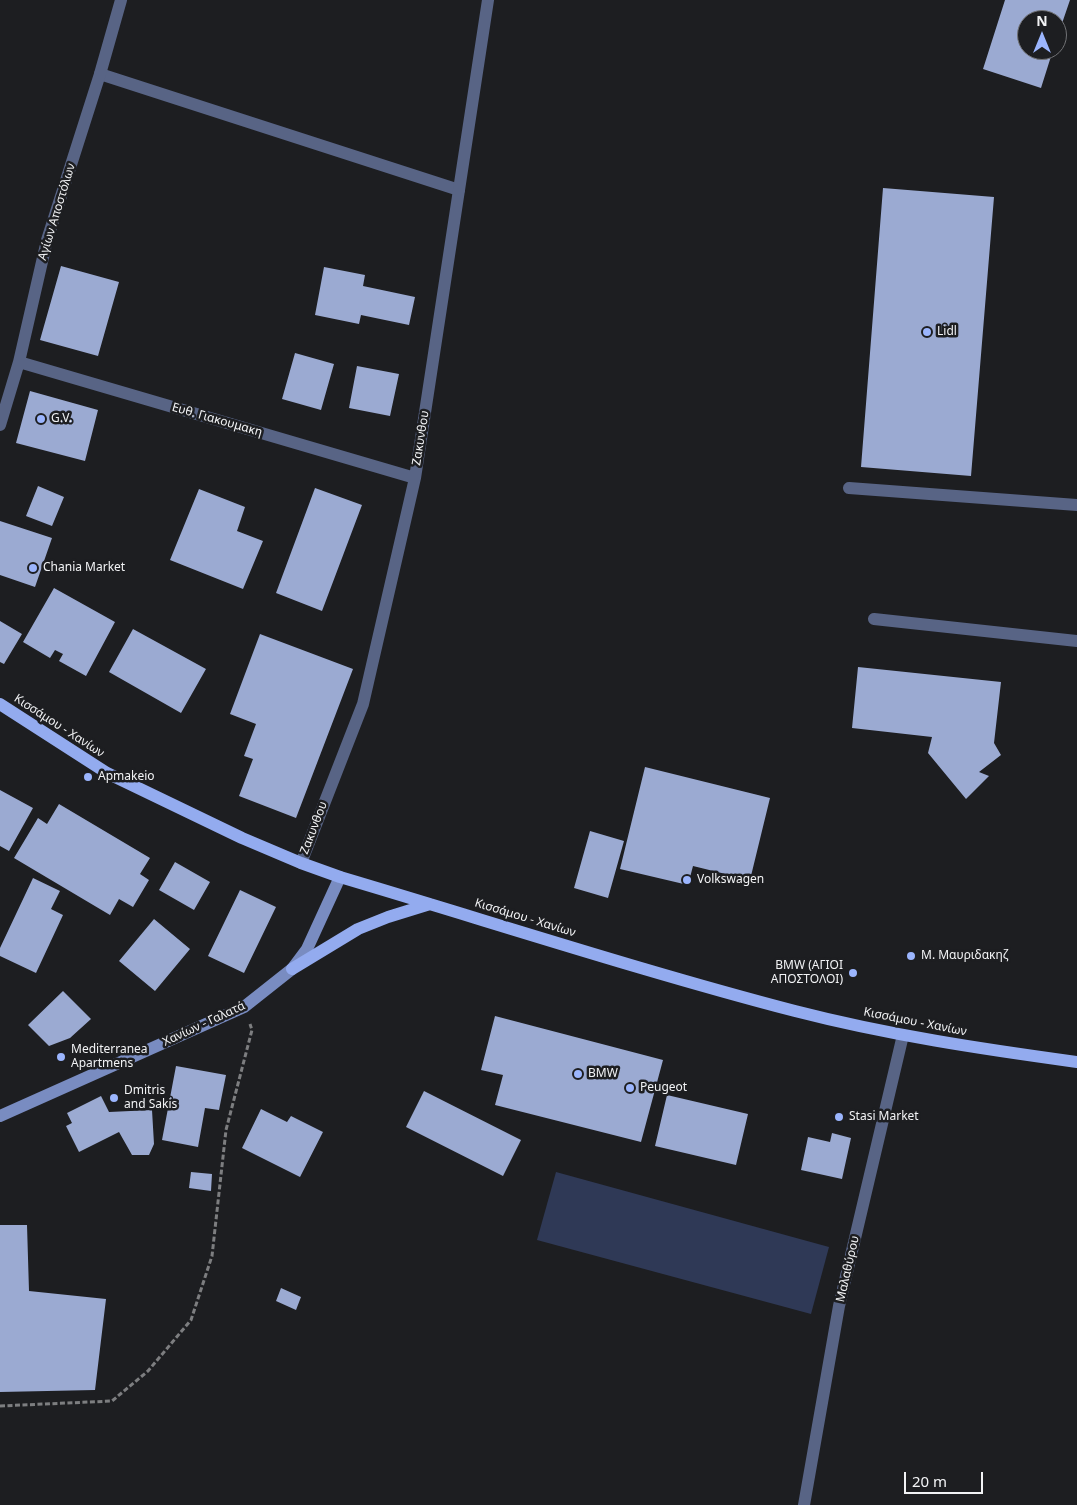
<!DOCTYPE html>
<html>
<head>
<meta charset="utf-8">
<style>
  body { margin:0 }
  #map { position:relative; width:1077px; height:1505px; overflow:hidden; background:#1d1e21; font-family:"Noto Sans",sans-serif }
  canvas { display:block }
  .north { position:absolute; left:1017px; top:10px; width:50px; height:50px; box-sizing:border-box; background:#1d1e21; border:1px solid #727376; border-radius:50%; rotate:0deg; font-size:14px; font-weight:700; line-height:20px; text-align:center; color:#f2f3f5 }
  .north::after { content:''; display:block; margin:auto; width:18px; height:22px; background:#9bb5fd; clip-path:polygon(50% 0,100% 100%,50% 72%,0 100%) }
  .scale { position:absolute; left:904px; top:1472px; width:79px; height:22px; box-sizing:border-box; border:2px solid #f2f3f5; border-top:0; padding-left:6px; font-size:15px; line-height:18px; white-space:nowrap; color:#f2f3f5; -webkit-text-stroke:4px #1d1e21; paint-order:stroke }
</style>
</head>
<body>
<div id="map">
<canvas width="1077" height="1505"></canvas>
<div class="north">N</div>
<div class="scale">20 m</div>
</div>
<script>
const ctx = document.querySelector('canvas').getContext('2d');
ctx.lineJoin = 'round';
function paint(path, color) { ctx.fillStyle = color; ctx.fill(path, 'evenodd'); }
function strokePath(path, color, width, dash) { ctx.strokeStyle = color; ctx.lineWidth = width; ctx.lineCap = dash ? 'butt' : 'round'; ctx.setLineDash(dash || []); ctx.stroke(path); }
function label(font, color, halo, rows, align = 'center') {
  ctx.font = font + ' "Noto Sans",sans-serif'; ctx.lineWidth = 5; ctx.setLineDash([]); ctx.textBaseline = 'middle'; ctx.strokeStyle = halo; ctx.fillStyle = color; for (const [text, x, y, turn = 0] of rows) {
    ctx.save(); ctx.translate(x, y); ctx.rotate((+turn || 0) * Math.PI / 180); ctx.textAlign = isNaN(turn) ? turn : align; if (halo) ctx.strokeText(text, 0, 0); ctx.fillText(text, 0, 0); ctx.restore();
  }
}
paint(new Path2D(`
  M556,1172L829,1247L811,1314L537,1240Z`), '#2f3956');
paint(new Path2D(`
  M1005,0H1070L1057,38V20H1027V50H1053L1041,88L983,69Z
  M883,188L994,197L971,476L861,467Z
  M61,266L119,282L98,356L40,340Z
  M324,267L365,275L363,286L415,297L409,325L361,315L359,324L315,315Z
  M295,353L334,364L321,410L282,399Z
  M357,366L399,374L390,416L349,408Z
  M30,391L98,410L85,461L16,443Z
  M38,486L64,497L52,526L26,516Z
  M315,488L362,505L322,611L276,593Z
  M199,489L245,507L237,531L263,541L243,589L170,560Z
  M0,521L52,538L35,587L0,575Z
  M54,588L115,622L86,676L59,661L63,654L55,650L50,658L23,642Z
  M0,621L22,634L4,664L0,662Z
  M133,629L206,669L181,713L109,672Z
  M260,634L353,669L296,818L239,796L253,759L244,756L256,724L230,714Z
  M858,667L1001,682L994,743L1001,755L979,772L989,776L966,799L928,753L932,737L852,728Z
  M645,767L770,798L750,880L693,866L688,885L620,869Z
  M0,790L33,808L9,851L0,846Z
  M59,804L150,858L140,874L149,880L133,907L119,899L110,915L14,858L38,818L47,824Z
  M590,831L624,841L608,898L574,888Z
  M175,862L210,882L194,910L159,890Z
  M33,878L60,891L51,909L63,915L36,973L0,956V948Z
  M240,890L276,907L244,973L208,956Z
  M154,919L190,949L155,991L119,961Z
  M63,991L91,1019L70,1038L49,1046L28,1025Z
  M495,1016L663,1060L641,1142L495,1105L503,1075L481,1070Z
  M176,1066L226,1075L219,1110L205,1108L198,1147L162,1140Z
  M424,1091L521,1140L503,1176L406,1127Z
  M667,1095L748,1114L736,1165L655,1146Z
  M101,1096L109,1112L152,1110L154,1144L149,1155H132L119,1132L79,1152L66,1126L72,1123L67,1113Z
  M261,1109L287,1122L291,1116L323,1132L300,1177L242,1148Z
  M832,1133L851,1138L842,1179L801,1170L808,1137L830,1142Z
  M191,1172L212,1174L211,1191L189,1188Z
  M0,1225H27L29,1291L106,1299L95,1390L0,1392Z
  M281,1288L301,1297L296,1310L276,1301Z`), '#9baad2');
strokePath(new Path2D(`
  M0,1406L112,1401L148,1371L191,1320L212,1256L226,1130L252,1030L250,1024`), '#7d7e80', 3, [5, 2.5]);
strokePath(new Path2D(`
  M100,74L459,190
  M849,488L1077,505
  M874,619L1077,641`), '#586485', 12);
strokePath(new Path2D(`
  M19,362L415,478
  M0,425L19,362L47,240L100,74L121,0
  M301,863L363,704L415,478L488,0
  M804,1505L839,1306L903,1035`), '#586485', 12);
strokePath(new Path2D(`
  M0,1116L244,1007L292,969L307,949L340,877`), '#798cc1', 12);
strokePath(new Path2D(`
  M0,704L107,773L242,838L301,863L340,877C492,922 642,971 795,1011C888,1035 982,1049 1077,1062
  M292,969L358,929L388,917L430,904`), '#93abef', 12);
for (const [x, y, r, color] of [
  [927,332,5,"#9bb5fd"],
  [41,419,5,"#9bb5fd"],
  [33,568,5,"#9bb5fd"],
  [88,777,5,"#9bb5fd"],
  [687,880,5,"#9bb5fd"],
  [911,956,5,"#9bb5fd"],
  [853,973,5,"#9bb5fd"],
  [61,1057,5,"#9bb5fd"],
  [578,1074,5,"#9bb5fd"],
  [630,1088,5,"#9bb5fd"],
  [114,1098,5,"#9bb5fd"],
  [839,1117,5,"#9bb5fd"]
]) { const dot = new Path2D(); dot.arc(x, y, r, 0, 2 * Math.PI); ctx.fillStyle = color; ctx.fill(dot); strokePath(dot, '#1d1e21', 2); }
label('12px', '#f2f3f5', '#1d1e21', [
  ["Αγίων Αποστόλων",57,212,-73],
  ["Ευθ. Γιακουμακη",217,420,16],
  ["Ζακυνθου",421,438,-81],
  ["Κισσάμου - Χανίων",59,726,33],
  ["Ζακυνθου",314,828,-69],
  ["Κισσάμου - Χανίων",525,918,17],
  ["Κισσάμου - Χανίων",915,1022,11],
  ["Χανίων - Γαλατά",204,1024,-25],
  ["Μαλαθύρου",848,1269,-77]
]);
label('12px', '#f2f3f5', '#1d1e21', [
  ["Lidl",937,332],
  ["G.V.",51,419],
  ["Chania Market",43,568],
  ["Apmakeio",98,777],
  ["Volkswagen",697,880],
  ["Μ. Μαυριδακηζ",921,956],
  ["BMW (ΑΓΙΟΙ",843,966,"right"],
  ["ΑΠΟΣΤΟΛΟΙ)",843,980,"right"],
  ["Mediterranea",71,1050],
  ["Apartmens",71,1064],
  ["BMW",588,1074],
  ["Peugeot",640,1088],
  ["Dmitris",124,1091],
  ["and Sakis",124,1105],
  ["Stasi Market",849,1117]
], 'left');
</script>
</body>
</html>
